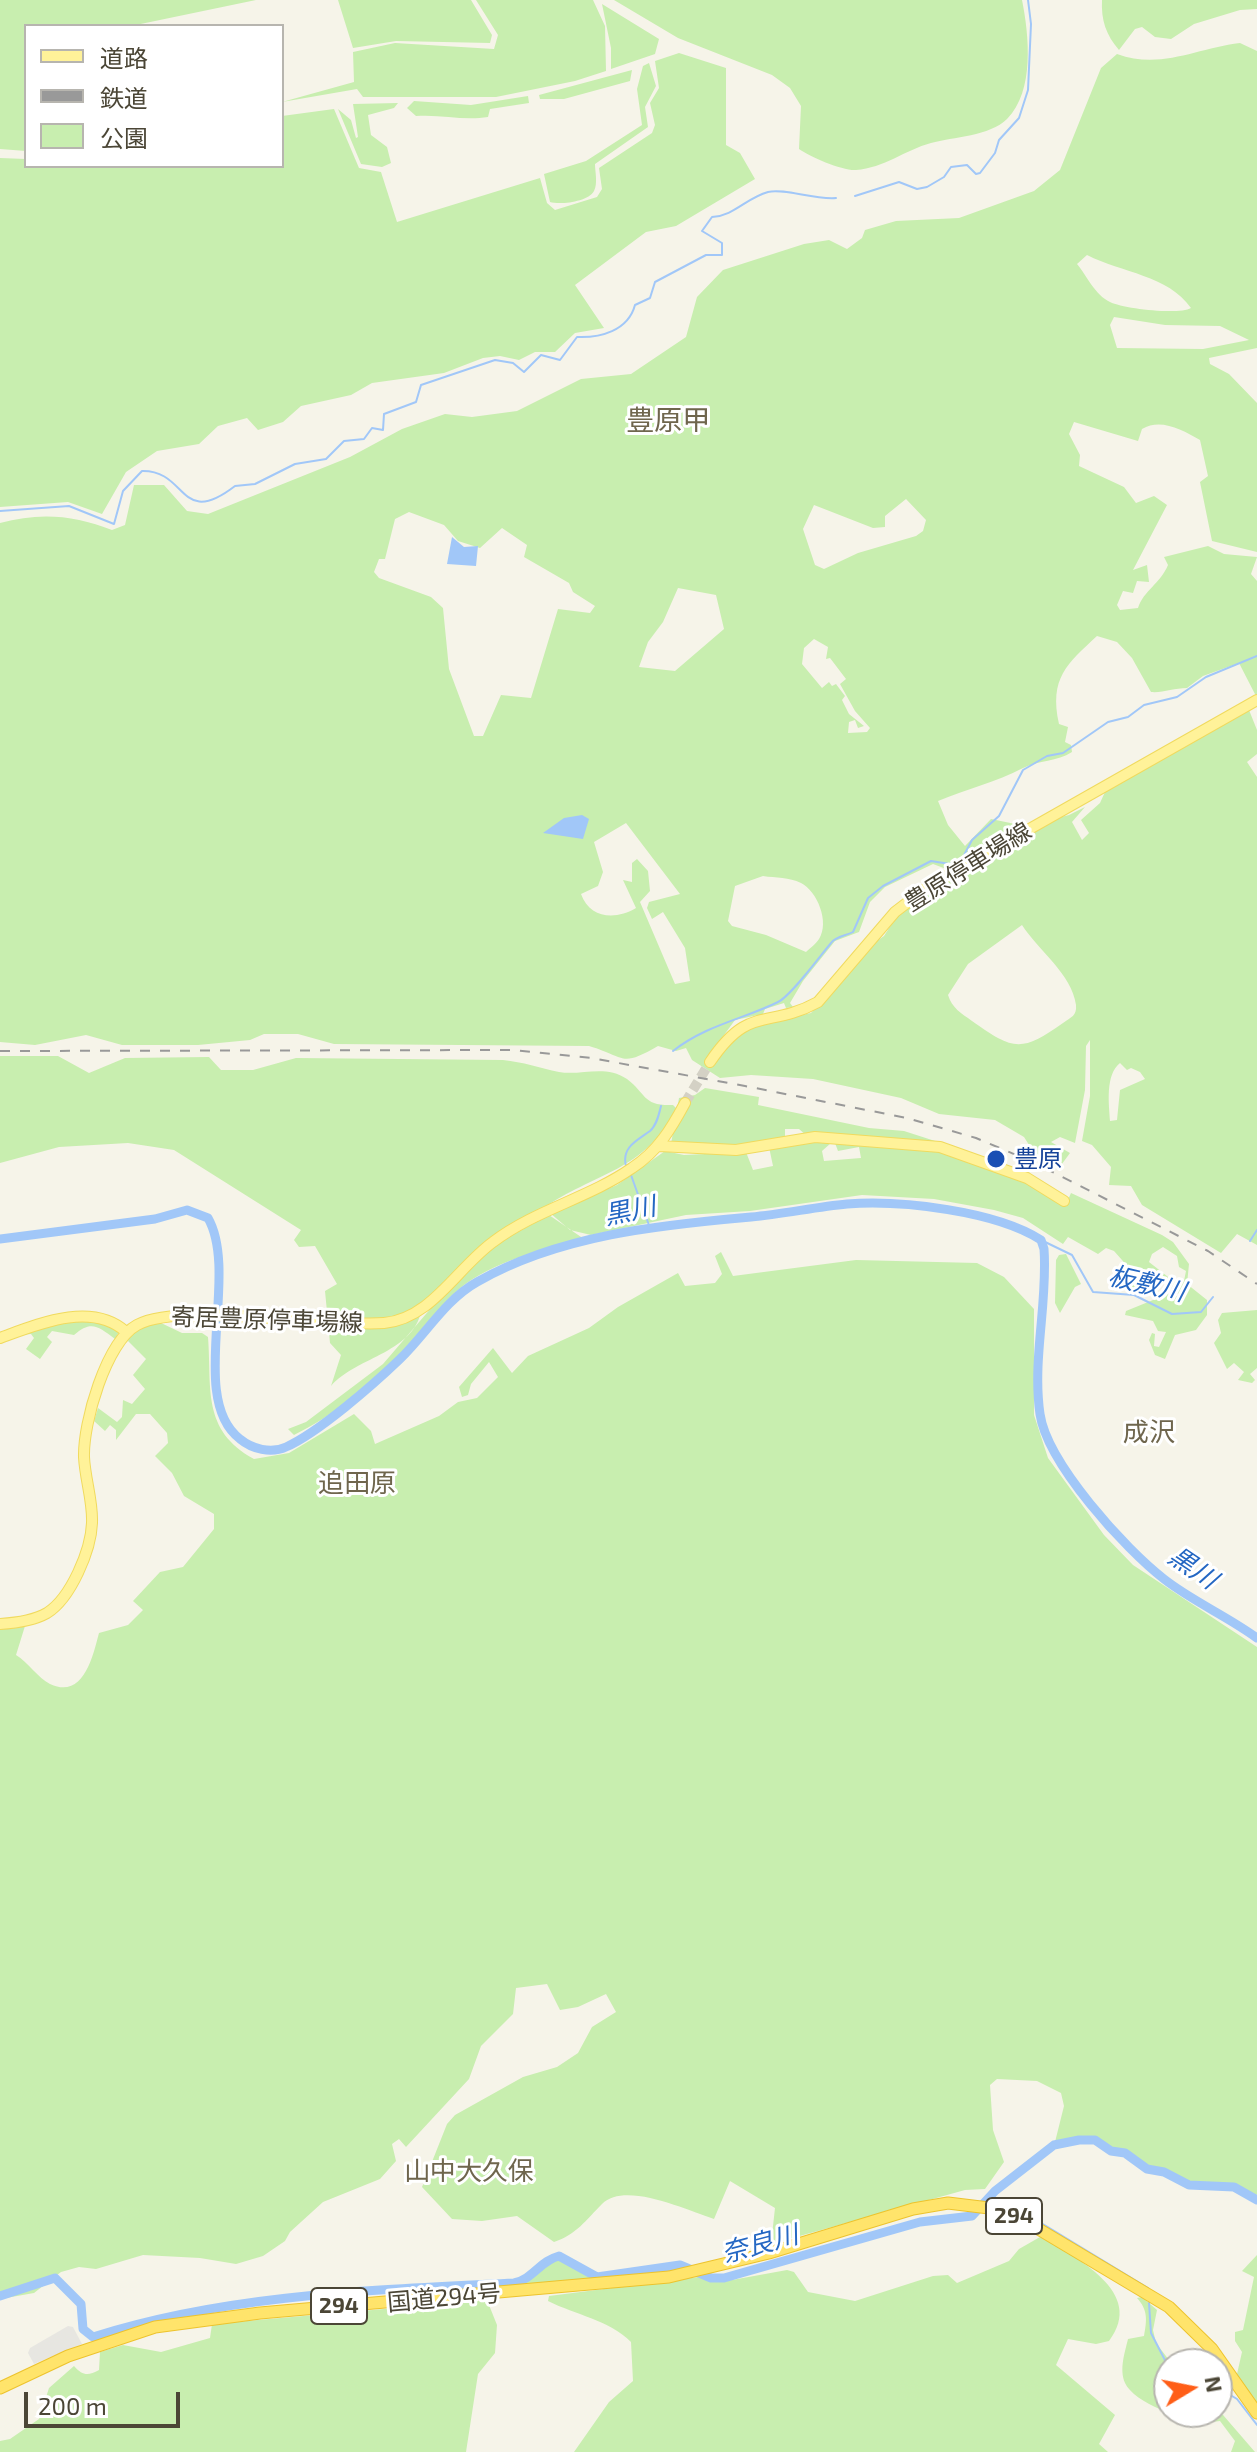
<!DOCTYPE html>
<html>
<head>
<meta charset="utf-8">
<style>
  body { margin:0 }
  #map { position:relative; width:1257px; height:2452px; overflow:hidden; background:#f6f4e9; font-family:"Exo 2","Noto Sans JP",sans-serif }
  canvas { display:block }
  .legend { position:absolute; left:24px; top:24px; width:260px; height:144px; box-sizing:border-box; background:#fff; border:2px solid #b7b5af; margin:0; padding:10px 14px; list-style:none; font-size:24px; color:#4b4636 }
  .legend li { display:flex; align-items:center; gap:16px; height:40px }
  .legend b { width:40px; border:2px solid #b7b5af }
  .north { position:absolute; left:1153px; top:2348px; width:80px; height:80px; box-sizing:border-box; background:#fff; border:2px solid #b7b5af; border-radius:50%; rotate:80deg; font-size:22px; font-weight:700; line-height:32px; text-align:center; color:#4b4636 }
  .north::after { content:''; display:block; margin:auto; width:28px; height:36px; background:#ff5e17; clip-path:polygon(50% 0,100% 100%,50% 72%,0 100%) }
  .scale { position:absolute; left:24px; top:2392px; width:156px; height:36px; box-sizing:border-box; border:4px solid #4b4636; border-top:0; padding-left:10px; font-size:24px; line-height:28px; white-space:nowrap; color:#4b4636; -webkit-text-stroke:6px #fff; paint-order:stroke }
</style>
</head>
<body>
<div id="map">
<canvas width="1257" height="2452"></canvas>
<ul class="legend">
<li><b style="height:10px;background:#fff299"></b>道路</li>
<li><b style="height:10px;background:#999"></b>鉄道</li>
<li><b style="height:22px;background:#c8eeaf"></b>公園</li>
</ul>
<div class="north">N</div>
<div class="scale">200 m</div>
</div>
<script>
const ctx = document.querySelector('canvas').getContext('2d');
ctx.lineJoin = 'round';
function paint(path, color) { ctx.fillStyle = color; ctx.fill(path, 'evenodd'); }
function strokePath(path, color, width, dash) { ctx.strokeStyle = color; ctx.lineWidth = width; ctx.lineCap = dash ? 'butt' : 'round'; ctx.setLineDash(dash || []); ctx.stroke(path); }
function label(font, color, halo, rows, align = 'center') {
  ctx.font = font + ' "Exo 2","Noto Sans JP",sans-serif'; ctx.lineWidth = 6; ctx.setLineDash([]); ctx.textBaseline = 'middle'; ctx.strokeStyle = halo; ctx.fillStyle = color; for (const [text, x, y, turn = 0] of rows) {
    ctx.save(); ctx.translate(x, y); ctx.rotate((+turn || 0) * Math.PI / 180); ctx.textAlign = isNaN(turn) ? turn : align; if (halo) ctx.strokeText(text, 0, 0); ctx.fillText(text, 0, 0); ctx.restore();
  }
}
paint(new Path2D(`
  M0,0H256L131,26H26V151L0,149Z
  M338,0H471L492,35L490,43L396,41L353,48Z
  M476,0H593L605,26L606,71L575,81L496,97H363L357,89L282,102L354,82L353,52L395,43L494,49L498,35Z
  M614,0H1022C1029,35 1035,91 1007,119C990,136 953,137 931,143C905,150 884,168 856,170C843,171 810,157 799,149L801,106L790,88L772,75L678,38Z
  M1102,0H1257V9L1240,10L1194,24L1171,39L1155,37L1142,27L1135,29L1119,50C1106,35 1101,20 1102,0Z
  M602,4L659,39L655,54L611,69V48Z
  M1240,43L1257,51V348L1209,358L1210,364L1229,374L1257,403V552L1212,541L1200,482L1208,476L1200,440C1182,430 1161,418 1142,429L1138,441L1074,422L1069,434L1080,455L1079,466L1124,487L1136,503L1154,496L1167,505L1133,570L1147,565L1149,582L1137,581L1133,593L1123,591L1117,605L1120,610L1138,608C1144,590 1160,584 1168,565L1164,557L1208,546L1224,554L1257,557L1251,574L1257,581V698L1239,663L1203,676L1187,688C1174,688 1163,693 1151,692L1132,658L1117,642L1097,636C1067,664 1049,678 1059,724L1068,727L1065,742L1071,745L1072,752C1057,762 1039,760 1023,768C996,782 967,789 938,801L948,825L965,846L991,819L1025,826L1069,815L1085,807L1072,822L1082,840L1089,833L1081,820L1100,803L1105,792L1249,710L1257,730V754L1247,762L1257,777V1245L1237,1234L1221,1253L1142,1205L1131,1186L1109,1185L1111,1167L1092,1145L1082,1141L1090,1096V1040L1086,1046L1085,1090L1075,1143L1060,1137L1051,1142L1070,1153L1059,1168L1038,1159L1024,1137L995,1120L939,1114L901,1098L813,1079L751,1075L720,1078L692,1060L686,1048L676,1051L658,1046C620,1068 626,1057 589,1046L334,1044L298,1034H264L250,1040L198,1045H122L86,1035L35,1045L0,1042V523C39,512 75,515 112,530L125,525L134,485H164L187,511L208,514L350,457L402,429L445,414L472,417L517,411L581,379L631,374L686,337L697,297L723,270L804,244L829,240L847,249L862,238L865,230L896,221L959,218L1034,191L1060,170L1101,68L1117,54C1161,70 1197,48 1240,43ZM1087,255C1122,273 1168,275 1191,308C1179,315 1124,309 1110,302C1095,295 1087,276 1077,264ZM1114,317L1165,325L1220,326L1249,340L1203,349L1117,348L1110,325ZM906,499L926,520L923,531L916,536L858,553L824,569L815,565L803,529L814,505L873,528L885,527V516ZM409,512L444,525L458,541L480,548L502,528L527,545L524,557L569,583L573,592L595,606L590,613L558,609L531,698L501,695L483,736H474L449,669L443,608L431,597L379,578L374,572L379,559H385L395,519ZM678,588L716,595L724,629L675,671L639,667L648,642L663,622ZM814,639L828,647L826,659L830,658L846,679L840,684L855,711L870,728L867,732L848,733L849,722L855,720L858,728L864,726L849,714L842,700L845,696L836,684L832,686L829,682L822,688L802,664L804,648ZM626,823L680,894L649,902L647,908L652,919L663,912L685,948L690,981L675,984L640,902L650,891L648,871L637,859L632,863V882L623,880L636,908C616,920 590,919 581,894L598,886L603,872L594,842ZM933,864L949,870L896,917L884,936L867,948L811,1013L743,1028L716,1046L735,1020L763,1014L765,1009L784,1003L786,1008L793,1007L790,1003L803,981L835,941L859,932L870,902L885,887ZM763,876C776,878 789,877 801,883C817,891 830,922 819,939C816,944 810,948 806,952L766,935L732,926L728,921L735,886ZM1022,925C1038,950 1072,974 1076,1005C1077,1016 1071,1017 1063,1023C1021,1053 1013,1050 972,1021C961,1013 952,1008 948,995L968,964ZM1120,1063L1127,1070L1131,1068L1140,1072L1145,1079L1120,1090L1117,1120L1110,1121C1109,1104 1105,1075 1120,1063Z
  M679,53L726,68V145L740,153L755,179L676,226L646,232L575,285L604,328L575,333L555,352H535L519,360L500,356L483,358L444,373L372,383L351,395L301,406L283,422L258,430L247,418L218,426L199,444L157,451L126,472L102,514L68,502L0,507V158L26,159V166H282V116L334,109L359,168L381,172L397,222L540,178L547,203L555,210L597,197L602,189L599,168L652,133L655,125L650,103L659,88L655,61Z
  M649,63L656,86L645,107L648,127L595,164C595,171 598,184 594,191C588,202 560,205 550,202L544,174L586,161L642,125L637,89L643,66Z
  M632,70L630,81L564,99H540L539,95Z
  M528,96L529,103L490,109L488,117C463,121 441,114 416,116L407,108L414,101L471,105Z
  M398,103L394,108L368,115L371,135L387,147L391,163L382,167L361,164L338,109L351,120L356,138L358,137L353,104Z
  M0,1056H58L89,1073L125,1058L209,1057L221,1070H253L296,1058L503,1060C523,1062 540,1068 559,1072C581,1076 605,1064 627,1079C647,1094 642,1106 673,1105L676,1108C647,1171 593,1173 542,1209C500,1237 461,1274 422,1306C417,1353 357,1356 331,1386L341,1355L330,1343L325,1291L337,1284L315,1246L299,1247L294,1240L301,1230L174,1150L128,1143L59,1147L0,1163Z
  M705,1088L759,1097L758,1105L869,1128L904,1131L963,1150L807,1136L799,1129H785V1140L748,1146L671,1144L679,1098L695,1095Z
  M812,1140L831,1143L822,1151L824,1161L861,1158L859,1147L838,1151L835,1143L939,1149L1027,1181L1067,1202L1071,1193L1162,1235L1173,1242L1189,1264L1187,1284L1207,1300V1315L1196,1330L1175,1335L1165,1359L1155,1355L1149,1340L1152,1333L1155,1334L1154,1346L1159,1347L1166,1332L1158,1331L1153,1321L1125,1315L1126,1311L1158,1298L1163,1292L1175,1297L1179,1295L1148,1268V1290L1115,1289L1113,1285L1127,1277L1130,1269L1114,1251L1106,1248L1098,1254L1068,1237L1063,1244L1023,1218L994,1210L934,1199L862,1195L750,1211L686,1215L591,1235L570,1230L550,1213L617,1185L665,1151L684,1155L746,1152L753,1170L773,1166L769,1147ZM1163,1247L1177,1256L1179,1267L1186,1271L1184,1281L1172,1280L1149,1262L1152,1254Z
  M549,1215L584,1239C542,1250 493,1261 459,1289C436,1309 419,1337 398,1358C369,1388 332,1416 294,1435L288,1429L306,1422L383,1364L438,1300L498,1243Z
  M721,1252L733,1276L856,1260L977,1263L1004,1277L1034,1309V1415L1048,1458L1104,1535L1133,1565L1257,1647V2195L1223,2183L1188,2182L1167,2171L1148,2167L1126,2150L1111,2147L1094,2137L1055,2142L1064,2106L1061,2093L1037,2081L997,2079L990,2085L993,2130L1004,2162L985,2189L965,2190L771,2244L775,2208L730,2181L714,2219C686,2210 625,2181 602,2204C586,2220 576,2235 554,2242L517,2216L482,2221L452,2219L422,2187L447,2124L455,2115L523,2077L557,2067L578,2053L592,2027L616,2012L606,1994L578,2007L560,2010L547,1984L516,1988L513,2014L481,2046L469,2079L406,2147L399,2139L392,2144L396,2161L380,2179L323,2202L290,2232L285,2241L263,2256L236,2264L200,2258L143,2255L96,2269L79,2267L61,2272L34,2293L0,2299V1629L25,1626L16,1655C28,1662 38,1678 50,1684C84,1700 93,1655 99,1633L128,1625L143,1610L133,1601L160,1572L183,1567L214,1529V1514L184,1496L172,1473L155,1456L168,1443L167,1433L150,1414H136L116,1440V1430L110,1425L105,1431L94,1421L98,1408L117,1422L122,1417L123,1400L132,1404L145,1389L133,1375L146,1359L128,1341C134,1327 146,1326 159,1322L182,1333H202L208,1337C212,1388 201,1430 254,1459L289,1453L354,1414L371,1431L375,1444L439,1416L458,1402L477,1398L498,1377L489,1362L471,1384L468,1395L462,1397L459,1387L493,1348L512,1373L528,1356L589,1328L618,1307L678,1273L685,1286L715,1283L722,1274L715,1256Z
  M1066,1254L1081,1284L1075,1287L1060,1313L1055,1303L1056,1260L1059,1255Z
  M1257,1310V1368L1250,1374L1255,1380L1252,1383L1238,1380L1244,1372L1234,1363L1227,1369L1214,1343L1221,1333L1218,1320L1222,1313Z
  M98,1318L119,1332L115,1339C98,1326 91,1320 74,1335L52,1331L47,1337L52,1342L40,1359L26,1349L34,1338L31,1334L19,1335L43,1325Z
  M1040,2237C1075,2257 1147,2292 1109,2341L1096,2344L1068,2339L1056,2365L1115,2415L1099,2444L1108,2452H574L609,2402L633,2381L631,2342C609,2320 576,2315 548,2301L549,2296L698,2277L732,2280L787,2270L794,2272L808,2292L855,2301L933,2276L948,2275L957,2283L1009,2261L1019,2249Z
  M1257,2255V2404L1237,2374L1242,2352L1235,2341V2332L1243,2330L1254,2277L1242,2271Z
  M559,2259L595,2280L515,2286C533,2280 541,2263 559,2259Z
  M1142,2297L1157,2310L1153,2330L1156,2343L1172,2364L1169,2412H1217V2408L1255,2452H1231L1235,2441L1220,2421C1196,2426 1135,2405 1125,2383C1119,2369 1125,2352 1128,2339L1144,2336C1147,2320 1148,2310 1137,2298Z
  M487,2300L497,2325L495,2353L478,2374L466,2452H0V2441L10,2439L39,2419L49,2388L74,2366C83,2376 88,2376 99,2370L100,2352L123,2345L161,2352L210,2338L212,2324Z`), '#c8eeaf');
paint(new Path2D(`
  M68,2326L73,2327L82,2344L34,2364L28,2353L30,2348Z`), '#e7e6e1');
paint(new Path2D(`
  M452,537L464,547L478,546L476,566L447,564Z
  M582,815L589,819L583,839L543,833L564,818Z`), '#a1c7f8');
strokePath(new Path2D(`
  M855,196L899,182L917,189L927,187L944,177L951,167L967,165L976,174L980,173L995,153L999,140L1019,118L1028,90L1031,24L1028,0
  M0,511L69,506L114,524L123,491L142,471C188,470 179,529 235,486L255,484L295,464L326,459L344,441L364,439L372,428L383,430L384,414L416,402L421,385L495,360L513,363L524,372L541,355L560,360L577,337C600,338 628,331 635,305L650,298L655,282L706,255H722V243L702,231L712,217C734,216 746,198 768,192C785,188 814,200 836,198
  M673,1051C706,1025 744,1019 778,1002C791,996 820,956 831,943C836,936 846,936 853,932L868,898L883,886L931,861L950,864L962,859L972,840L999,816L1023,770L1047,756L1063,753L1108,722L1128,717L1144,705L1177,697L1206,677L1257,656
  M626,1166C621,1147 638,1140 650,1131C657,1125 659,1114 661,1106
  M631,1175L650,1228
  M1041,1240L1072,1255L1093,1292L1134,1295L1172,1314L1201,1312L1213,1297
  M1250,1241L1257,1230
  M989,2197L1010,2204L1148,2288
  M1149,2303L1151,2333L1169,2368
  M1217,2387L1237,2399L1257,2425`), '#a1c7f8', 2);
strokePath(new Path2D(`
  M0,1239L155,1219L187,1210L208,1218C240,1274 187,1399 240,1439C252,1449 271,1454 286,1447C318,1433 374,1384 400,1359C426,1334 445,1300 477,1282C559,1235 660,1225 751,1217C784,1214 815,1207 847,1204C902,1200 996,1211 1041,1240L1044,1249C1048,1303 1032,1359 1040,1414C1047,1463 1125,1549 1164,1579C1192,1601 1227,1616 1257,1638
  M0,2296L55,2278L81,2304L83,2329L93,2337C228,2294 373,2290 514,2283C533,2279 540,2261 559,2256L597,2277L680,2265L711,2278H724L920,2222L972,2216L995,2191L1054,2145L1079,2140H1095L1111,2151L1125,2153L1147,2169L1164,2172L1189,2185L1234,2187L1257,2200`), '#a1c7f8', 9);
strokePath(new Path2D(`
  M685,1103L710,1062`), '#d4d1c5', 10, [10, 5]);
const major = new Path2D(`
  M710,1062C750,1003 767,1030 818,1002L895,912L929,886L1257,700
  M659,1146L736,1150L815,1137L940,1147L1027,1178L1064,1201
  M0,1338C38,1324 92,1301 126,1332
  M0,1624C16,1623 33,1621 47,1613C71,1598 91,1550 92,1523C93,1501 85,1479 84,1457C83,1423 106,1342 137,1325C179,1301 327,1328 384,1323C431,1319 457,1268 493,1242C535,1210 589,1198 632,1168C658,1151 671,1129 685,1103`);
const highway = new Path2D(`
  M0,2388L68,2356L155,2327L260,2313L669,2277L769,2253L913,2209L948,2203L989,2208L1020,2218L1169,2307L1212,2349L1257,2413`);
strokePath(major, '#f0da5e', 12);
strokePath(highway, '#edc32d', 13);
strokePath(major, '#fff299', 10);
strokePath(highway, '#ffe46b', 11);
strokePath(new Path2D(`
  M0,1051L512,1050L591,1058L745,1086L907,1118L976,1138L1035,1163L1208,1251L1257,1284`), '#999', 2, [10, 10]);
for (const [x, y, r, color] of [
  [996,1159,10,"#1a4fb4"]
]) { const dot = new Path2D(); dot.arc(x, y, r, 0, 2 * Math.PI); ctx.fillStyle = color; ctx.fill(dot); strokePath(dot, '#fff', 3); }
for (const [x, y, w] of [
  [1014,2216,56],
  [339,2306,56]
]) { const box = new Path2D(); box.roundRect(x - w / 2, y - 18, w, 36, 6); ctx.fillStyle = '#fff'; ctx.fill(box); strokePath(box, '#4b4636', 2); }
label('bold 22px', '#4b4636', null, [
  ["294",1014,2216],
  ["294",339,2306]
]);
label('24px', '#4b4636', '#fff', [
  ["豊原停車場線",968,867,-32],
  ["寄居豊原停車場線",267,1320,2],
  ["国道294号",444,2298,-5]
]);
label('24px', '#164399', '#fff', [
  ["豊原",1014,1159]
], 'left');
label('italic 26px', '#2467c3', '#fff', [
  ["黒川",630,1211,-12],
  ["板敷川",1147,1284,13],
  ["黒川",1193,1568,34],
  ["奈良川",760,2244,-15]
]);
label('26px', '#6f664d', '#fff', [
  ["成沢",1149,1432],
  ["追田原",357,1483],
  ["山中大久保",469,2171]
]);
label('28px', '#6f664d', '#fff', [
  ["豊原甲",668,421]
]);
</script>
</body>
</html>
